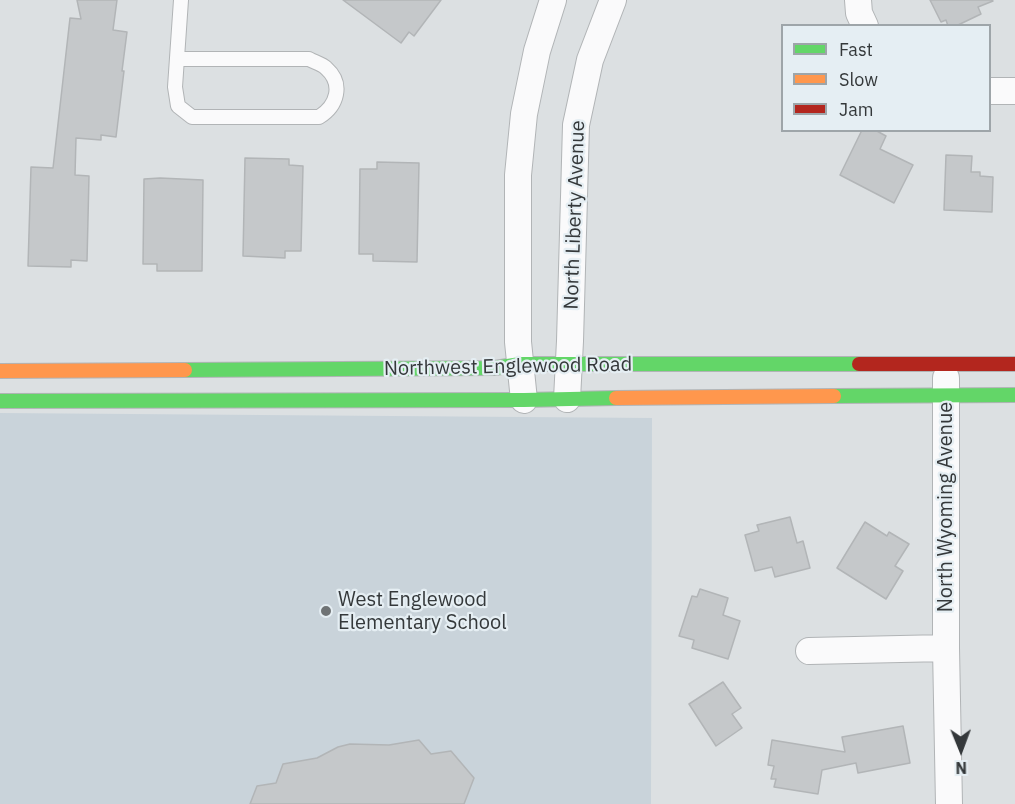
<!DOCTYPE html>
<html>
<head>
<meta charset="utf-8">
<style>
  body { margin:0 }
  #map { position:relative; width:1015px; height:804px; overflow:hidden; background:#dce0e2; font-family:"IBM Plex Sans",sans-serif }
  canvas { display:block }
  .legend { position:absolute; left:781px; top:24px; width:210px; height:108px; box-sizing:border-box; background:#e5eef3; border:2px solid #9ea5a9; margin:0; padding:8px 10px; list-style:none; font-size:18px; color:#34383a }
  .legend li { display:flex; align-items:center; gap:12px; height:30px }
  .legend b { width:30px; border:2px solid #9ea5a9 }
  .north { position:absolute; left:931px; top:720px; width:60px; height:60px; -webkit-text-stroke:4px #e5eef3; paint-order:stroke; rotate:179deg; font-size:16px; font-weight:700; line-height:24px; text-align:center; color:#34383a }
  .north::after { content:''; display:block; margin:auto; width:21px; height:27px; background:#34383a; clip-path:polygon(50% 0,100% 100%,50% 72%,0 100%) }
</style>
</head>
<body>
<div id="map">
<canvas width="1015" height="804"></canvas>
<ul class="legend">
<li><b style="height:8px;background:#63d668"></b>Fast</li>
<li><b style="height:8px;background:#ff974d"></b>Slow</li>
<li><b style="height:8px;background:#b3261e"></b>Jam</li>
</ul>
<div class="north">N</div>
</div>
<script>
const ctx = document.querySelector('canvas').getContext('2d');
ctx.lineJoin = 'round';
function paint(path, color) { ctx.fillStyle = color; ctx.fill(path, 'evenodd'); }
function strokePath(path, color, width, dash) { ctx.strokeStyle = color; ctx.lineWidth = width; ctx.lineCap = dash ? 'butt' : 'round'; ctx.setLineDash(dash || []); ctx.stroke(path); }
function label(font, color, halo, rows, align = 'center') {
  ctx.font = font + ' "IBM Plex Sans",sans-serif'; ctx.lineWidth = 4.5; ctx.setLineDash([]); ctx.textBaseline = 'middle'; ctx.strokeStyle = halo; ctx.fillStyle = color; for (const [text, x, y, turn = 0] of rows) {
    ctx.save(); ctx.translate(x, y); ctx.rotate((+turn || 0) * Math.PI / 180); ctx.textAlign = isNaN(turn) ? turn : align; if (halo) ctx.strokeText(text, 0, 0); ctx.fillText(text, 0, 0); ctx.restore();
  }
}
paint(new Path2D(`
  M0,413L652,418L651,804H0Z`), '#c9d3da');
const building = new Path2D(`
  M77,0H117L113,30L127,32L122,71H124L116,137L101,135V140L76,138L75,175L89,176L87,261L71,260V267L28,266L31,167L53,168L70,18L81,19Z
  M343,0H441L414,36L409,32L401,43Z
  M930,0H992L993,1L978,7L981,14L956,26H948L946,20L941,22Z
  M862,130H875L886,136L880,149L913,165L894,203L840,175Z
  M946,155L972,156L971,172H980V176L993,177L992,212L944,210Z
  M245,158L289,159V165L303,166L301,251H285V258L243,256Z
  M377,162L419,163L417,262L373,261V254H359L360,169H377Z
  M160,178L203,180L202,271H157V264H143L144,179Z
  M790,517L797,543L803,541L810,568L775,577L772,567L755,571L745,535L759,531L757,525Z
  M865,522L887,536L889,532L909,544L895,566L903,571L886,599L837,568Z
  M700,589L728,598L723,615L740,621L728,659L692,648L694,640L679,636L692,596L697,597Z
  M723,682L741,708L732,714L742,728L716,746L689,704Z
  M903,726L910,763L858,773L856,763L822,770L818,794L774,787L776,779H771L774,766L768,765L772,740L845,752L842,737Z
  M419,740L431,754L451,751L474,778L464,804H250L257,786L276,783L283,764L317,758L338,747L350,744L389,745Z`);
paint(building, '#c5c8ca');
strokePath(building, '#b2b5b7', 1.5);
const lane = new Path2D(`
  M178,59H309C314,62 322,64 326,68C344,84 337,106 319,117H192L178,106L175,87L181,0`);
const street = new Path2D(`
  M858,0L859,13L865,26
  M990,91H1015
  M946,378V648L949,804
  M567,399L570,341L576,125L590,60L613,0
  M524,400L518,342V175L524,114L537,51L553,0
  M809,651L946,648`);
const fast = new Path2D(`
  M185,370L495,368L520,364H859
  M834,396L1015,395
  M0,401L524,400L616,398`);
const slow = new Path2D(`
  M0,371L185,370
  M616,398L834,396`);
const jam = new Path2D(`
  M859,364H1015`);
strokePath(lane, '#b1b4b6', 16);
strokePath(street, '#b1b4b6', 28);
strokePath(fast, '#b1b4b6', 16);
strokePath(slow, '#b1b4b6', 16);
strokePath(jam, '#b1b4b6', 16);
strokePath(lane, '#fafafb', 14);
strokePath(street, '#fafafb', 26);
strokePath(fast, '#63d668', 14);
strokePath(slow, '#ff974d', 14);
strokePath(jam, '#b3261e', 14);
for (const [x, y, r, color] of [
  [326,611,6,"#6f7375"]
]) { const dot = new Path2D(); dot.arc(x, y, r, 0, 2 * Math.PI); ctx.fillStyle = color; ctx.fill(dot); strokePath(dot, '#e5eef3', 2); }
label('20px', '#34383a', '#e5eef3', [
  ["North Liberty Avenue",575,215,-88],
  ["Northwest Englewood Road",508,367,-1],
  ["North Wyoming Avenue",946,507,-90]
]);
label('20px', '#34383a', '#e5eef3', [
  ["West Englewood",338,600],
  ["Elementary School",338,623]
], 'left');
</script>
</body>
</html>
